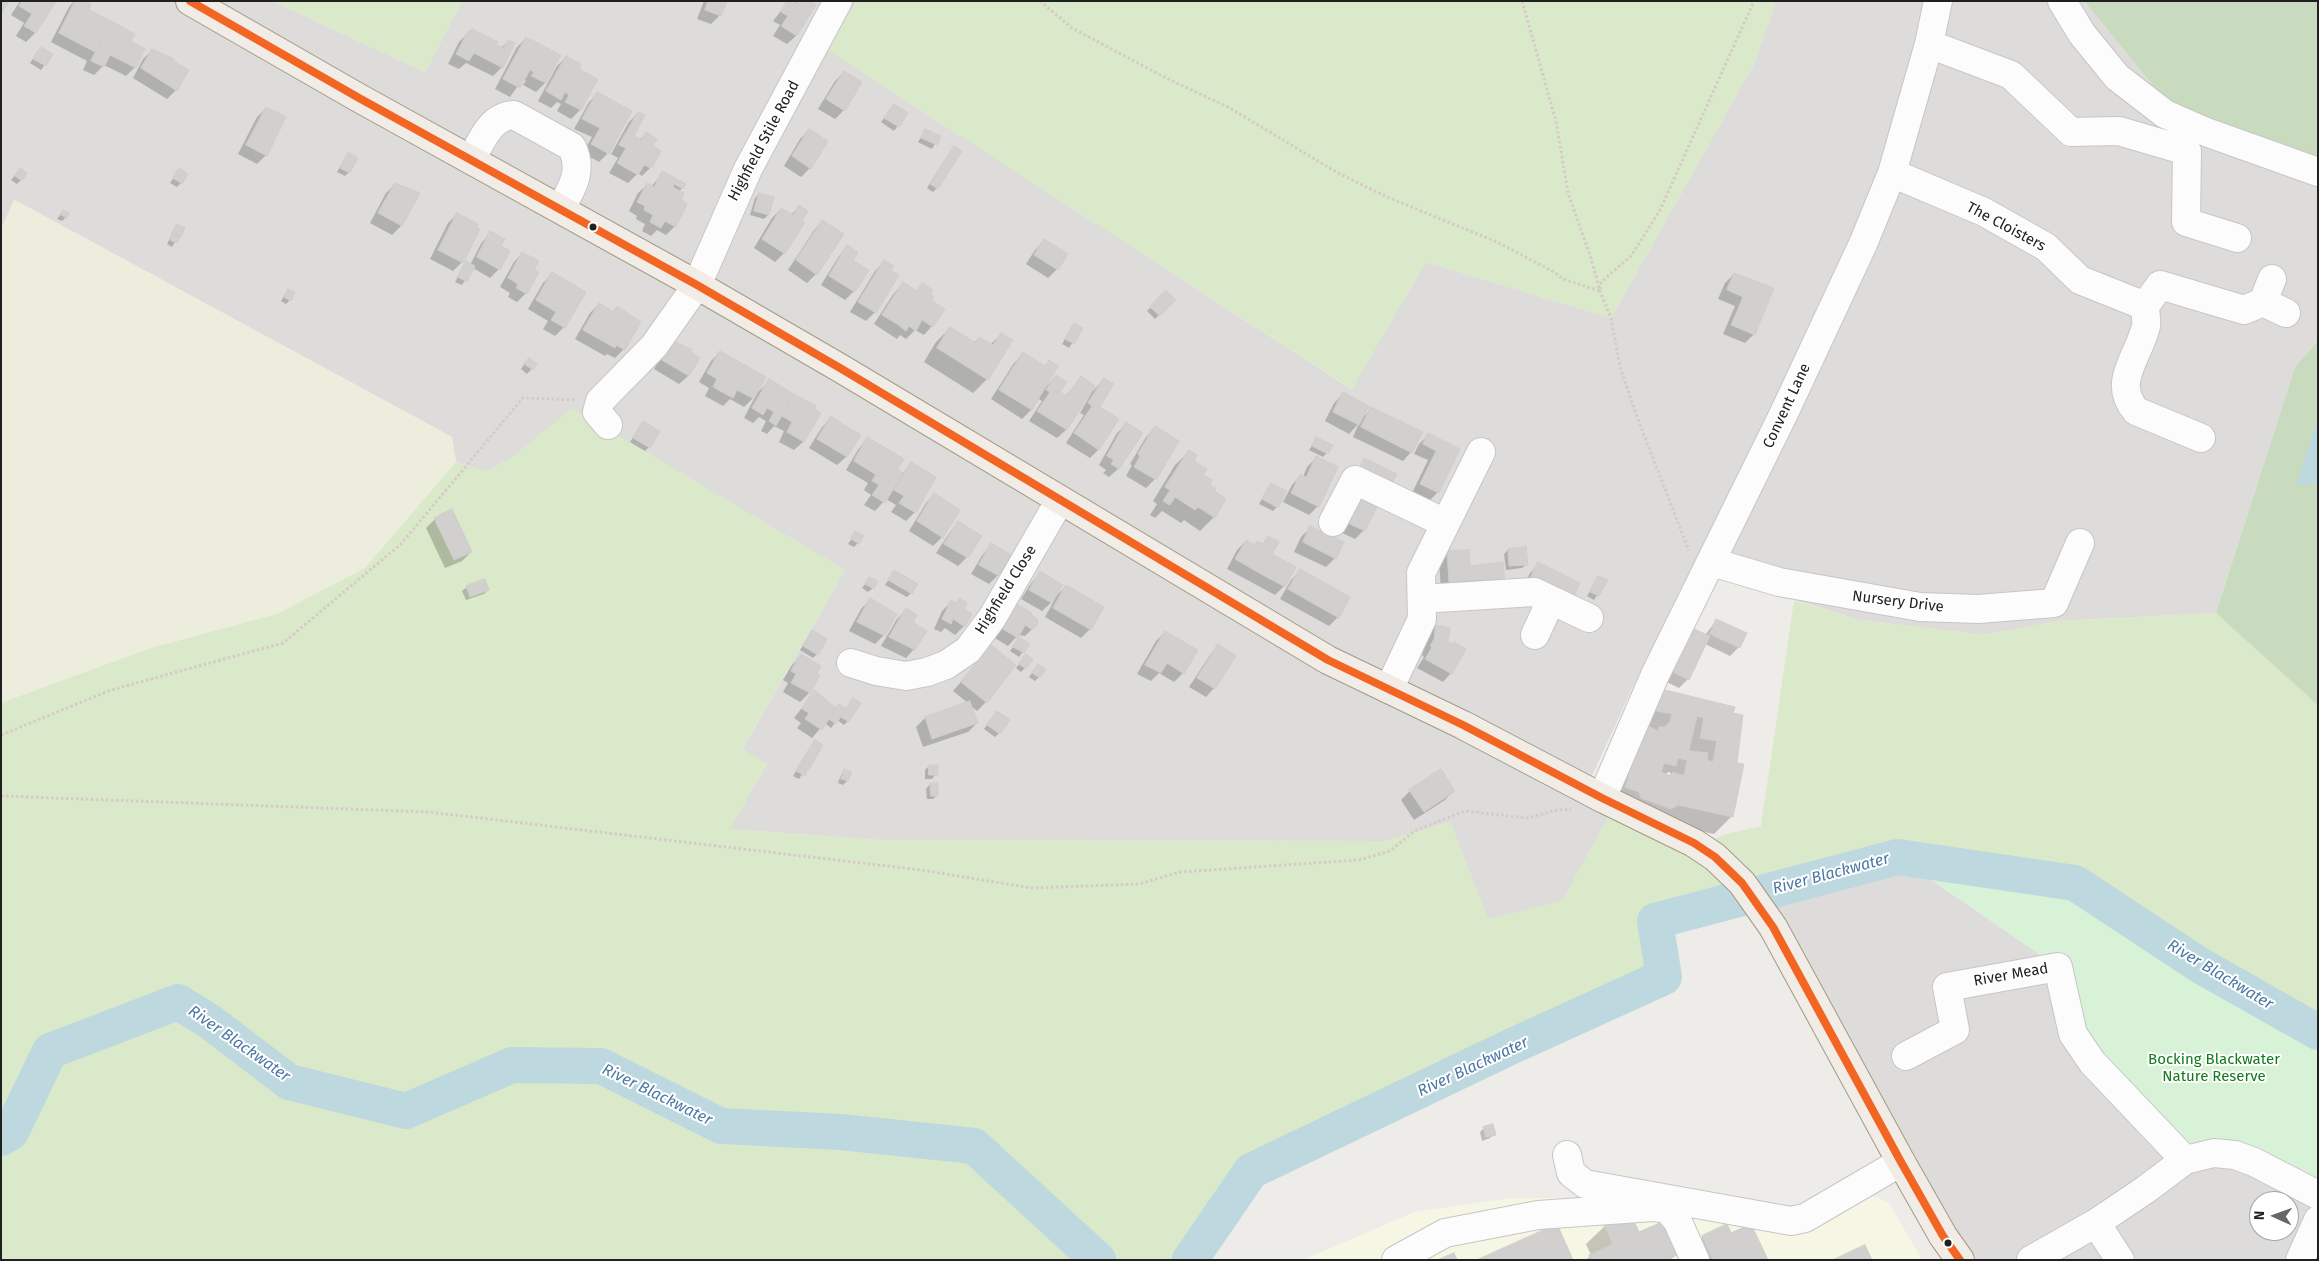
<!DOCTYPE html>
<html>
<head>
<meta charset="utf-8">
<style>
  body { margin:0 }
  #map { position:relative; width:2319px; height:1261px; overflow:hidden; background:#eeece9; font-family:"Fira Sans",sans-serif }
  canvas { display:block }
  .frame { position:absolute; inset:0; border:2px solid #202020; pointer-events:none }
  .north { position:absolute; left:2249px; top:1191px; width:50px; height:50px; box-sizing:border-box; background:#fff; border:1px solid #a6a6a6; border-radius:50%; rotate:272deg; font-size:14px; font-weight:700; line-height:20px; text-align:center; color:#202020 }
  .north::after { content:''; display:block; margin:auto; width:18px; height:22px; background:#686766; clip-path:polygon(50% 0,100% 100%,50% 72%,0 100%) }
</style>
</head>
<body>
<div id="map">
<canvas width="2319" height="1261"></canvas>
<div class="frame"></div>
<div class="north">N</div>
</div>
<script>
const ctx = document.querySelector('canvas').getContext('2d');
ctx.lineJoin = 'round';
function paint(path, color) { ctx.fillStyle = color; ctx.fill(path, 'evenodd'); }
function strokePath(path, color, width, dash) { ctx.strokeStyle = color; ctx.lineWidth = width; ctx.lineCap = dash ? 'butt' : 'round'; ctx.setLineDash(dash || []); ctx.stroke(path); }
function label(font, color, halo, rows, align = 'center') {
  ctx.font = font + ' "Fira Sans",sans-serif'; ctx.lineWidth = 4; ctx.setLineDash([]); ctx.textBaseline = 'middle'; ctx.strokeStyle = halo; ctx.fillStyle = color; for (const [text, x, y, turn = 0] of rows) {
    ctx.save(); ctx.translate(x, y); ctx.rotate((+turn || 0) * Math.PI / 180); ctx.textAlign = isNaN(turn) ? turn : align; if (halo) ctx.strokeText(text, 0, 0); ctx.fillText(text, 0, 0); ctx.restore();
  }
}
paint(new Path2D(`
  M1,1H272L425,72L462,1H857L827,49L1351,389L1426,262L1611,318L1754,64L1776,1H2084L2177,115L2318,158V341L2295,367L2216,613L2059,621L1983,635L1860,620L1692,569L1630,693L1591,778L1609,815L1562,902L1488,919L1450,822L1385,841L879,840L729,829L767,764L742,750L845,570L572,409L512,457L487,472L456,462L452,437L15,200L1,229Z
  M1898,857L2058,967L2214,1153L2318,1196V1260H1965L1761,899ZM2259,1201H2289V1231H2259Z`), '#dddcda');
paint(new Path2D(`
  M1877,1197L1889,1203L1922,1260H1303L1414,1212L1512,1198H1577L1805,1232L1862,1198Z`), '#f6f6e5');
paint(new Path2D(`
  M14,200L452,437L456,462L365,568L277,614L151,648L1,704V229Z`), '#eceddd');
paint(new Path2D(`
  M272,1H462L425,72Z
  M857,1H1776L1754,64L1611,318L1426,262L1352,389L827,50Z
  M2318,341V1196L2058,967L1898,857L1655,921L1664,977L1508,1048L1251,1171L1190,1260H1V703L151,648L277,614L365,568L456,462L487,472L512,457L572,408L845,570L742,749L767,764L730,829L879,840L1385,841L1450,822L1488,919L1562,901L1609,815L1696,849L1723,835L1761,826L1794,601L1860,620L1983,635L2059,621L2216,613L2227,576Z`), '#dae9c9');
paint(new Path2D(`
  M2084,1H2318V158L2177,115Z
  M2318,341V705L2216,613L2295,367Z`), '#c9dbbf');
paint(new Path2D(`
  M1898,857L2075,883L2201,966L2318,1032V1196L2254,1162L2185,1160L2092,1062L2058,967Z`), '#d8f2d8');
paint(new Path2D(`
  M2318,415V484L2297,485Z`), '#bed8df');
paint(new Path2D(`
  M20,1H54L35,33L26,42L16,36L24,23L11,15Z
  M74,1H84L87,10L133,34L129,42L135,67L126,76L104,65L94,75L83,70L87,61L51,42L69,7Z
  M704,1H725L720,15L711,24L697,19Z
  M796,1H809L815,5L796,36L787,44L773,36L780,25L773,21L788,2L793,4Z
  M468,33L501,48L508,41L502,67L493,76L466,63L459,69L448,64L459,42Z
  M526,38L559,56L545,83L536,92L523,85L526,81L523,79L510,97L495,89L517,47Z
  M41,48L51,55L41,70L30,63Z
  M152,50L176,90L167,99L133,78L143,59Z
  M566,57L577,69L596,80L580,110L571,119L557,111L561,104L557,102L551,108L538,101L557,66Z
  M844,72L861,83L844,110L835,119L818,109L835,81Z
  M598,93L608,153L599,162L583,153L592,137L574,129L589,102Z
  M894,105L906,114L894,131L881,122Z
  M266,108V155L257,164L238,154L257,117Z
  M638,113L632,136L639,140L646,134L651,147V167L638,162L650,168L642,176L638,173L628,183L609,173L618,158L611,154L629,122Z
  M809,130L810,168L801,177L784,166L800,139Z
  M926,130L939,137L932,149L918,142Z
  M954,147L937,188L933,192L927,188Z
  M348,154L349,172L345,176L337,172Z
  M20,170L21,180L17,184L11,180Z
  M179,170L181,183L177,187L170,183Z
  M663,173L682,188L679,192L675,226L666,235L657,230L651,236L642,231L645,224L636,219L637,216L629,211L638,193L647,185L651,187Z
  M395,184L418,194L401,226L392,235L370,223L386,193Z
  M759,194L768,215L764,219L750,215L755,198Z
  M799,207L784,253L775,262L754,248L772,218L781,209L791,215Z
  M63,211L66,217L62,221L57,219Z
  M457,214L478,229L462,262L453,271L430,259L448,223Z
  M822,222L816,274L807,283L788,270L814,230Z
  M177,225L183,228L172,247L167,244Z
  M491,233L499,246V269L490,278L473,268L462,285L455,282L463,267L467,263L470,265L482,242Z
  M1044,241L1057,269L1048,278L1026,264L1035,250Z
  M847,247L852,261L854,291L845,300L821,285L839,256Z
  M522,253L533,270L526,293L517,302L508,297L510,293L500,287L514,262Z
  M884,262L875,312L866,321L850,312L875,271Z
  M552,274L564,327L555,336L543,329L548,321L528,309L543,283Z
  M1734,274L1772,289L1754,334L1745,343L1723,334L1735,306L1718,299L1725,283Z
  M903,284L916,292L922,285L930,301L932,326L924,335L915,330L906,339L900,335L897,339L874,324L894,293Z
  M288,290L290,300L286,304L281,301Z
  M1166,292L1174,300L1155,319L1147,311Z
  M599,304L613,312L617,308L624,349L615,358L607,354L605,356L575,339L590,313Z
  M1074,324L1082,328L1069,348L1062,344Z
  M950,328L974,343L979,338L990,345L1001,334L987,379L973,393L924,362L936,342Z
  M665,352H689L699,358L688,376L679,384L654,369Z
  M720,352L756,394L769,381L814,407L812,410L819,414L803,442L794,450L779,442L784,431L774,426L767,434L761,431L766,421L759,417L753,423L744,418L756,395L744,407L730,399L723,406L705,396L709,388L699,382L711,361Z
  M1023,354L1044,367L1049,362L1044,389L1056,376L1058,392L1065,397L1081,378L1094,386L1066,430L1057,438L1029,421L1042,401L1037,398L1031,410L1022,419L991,399L1014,363Z
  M525,363L536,364L527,374L521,369Z
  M1104,379L1098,407L1099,449L1090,458L1066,443L1084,415L1080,413L1092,392Z
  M1343,394L1362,418L1372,408L1411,452L1403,461L1353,437L1359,423L1349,434L1325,421L1334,403Z
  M831,418L846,457L837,465L809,448L822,427Z
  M643,423L649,447L645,451L630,442Z
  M1126,424L1118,469L1109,477L1103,473L1106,470L1099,465L1117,433Z
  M1155,428V479L1146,488L1126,476L1132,465L1130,464L1146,437Z
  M1428,435L1459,450L1438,492L1429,501L1412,493L1428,460L1414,454L1419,444Z
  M868,439L896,470L902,474L911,464L915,512L906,521L891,512L896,505L886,499L875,511L864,505L871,495L864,490L868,483L846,470L859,448Z
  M1317,439L1327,453L1323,457L1309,450Z
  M1189,452L1192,461L1212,492L1225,499L1214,517L1200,531L1184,520L1181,523L1162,511L1155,518L1150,515L1157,504L1153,501L1175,465Z
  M1316,458L1318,506L1309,515L1283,502L1292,485L1300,476L1303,477L1307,467Z
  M1271,484L1277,507L1273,511L1259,504Z
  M935,494L942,537L933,546L909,531L926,503Z
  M1352,509L1364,530L1355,539L1340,532Z
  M435,519L471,552L462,561L445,568L426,528Z
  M958,523L980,536L967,557L958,566L936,553L950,532Z
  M1310,528L1335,558L1326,567L1294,552L1301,537Z
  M856,533L858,543L854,547L848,544Z
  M1268,538L1271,555L1284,586L1275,595L1227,569L1237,550L1246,541L1254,546L1261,545Z
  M992,545L998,575L989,584L971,574L983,554Z
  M1508,550L1527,564L1522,568L1506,570L1504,554Z
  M1448,552L1468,567L1503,582L1441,591L1439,561Z
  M1539,564L1579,583L1521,590L1530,573Z
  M1300,571L1338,617L1329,626L1280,599L1291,580Z
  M894,572L911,593L907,597L885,585Z
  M1041,573L1054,598L1066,586L1090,629L1081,638L1045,617L1055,599L1042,611L1021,599L1032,582Z
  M1599,577L1606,581L1594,600L1587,596Z
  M870,578L873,588L868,592L862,588Z
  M467,587L488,590L484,594L466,600L462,591Z
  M870,600L884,635L875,644L849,631L861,609Z
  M959,600L964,626L955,635L945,628L941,632L934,629L942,611L951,602L955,604Z
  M906,610L911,622L914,649L906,658L881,646L897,619Z
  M1007,614L1034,627L1025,636L1018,635L1008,646L993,637Z
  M1716,621L1739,647L1730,656L1705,644L1688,679L1679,688L1659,678L1705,635Z
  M1436,626L1446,642L1452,645L1451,673L1443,682L1417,668L1424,657L1422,655L1427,635Z
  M813,631L817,654L813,658L800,650Z
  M1165,632L1183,673L1174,682L1159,673L1151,681L1137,674L1156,641Z
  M1019,639L1028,644L1019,657L1010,651Z
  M1218,646L1214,688L1206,697L1189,687L1210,655Z
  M991,647L986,702L977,711L970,705L977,723L968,732L923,747L916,727L925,718L968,703L953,691Z
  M801,656L818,676L809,693L800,702L783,692L788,683L783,680L792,665Z
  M1026,656L1025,668L1021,672L1016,668Z
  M1038,666L1039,677L1035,681L1029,677Z
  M814,692L835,709L839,706L845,710L853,700L848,721L844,725L837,720L831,728L825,723L812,738L797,728L801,723L794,718Z
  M1643,709L1732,714V816L1714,834L1660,823L1612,800ZM1668,772L1671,773L1670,776L1665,775Z
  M993,717L999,733L995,737L984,729Z
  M815,742L821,745L799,779L793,776Z
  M929,766L936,774L932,779H925V770Z
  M845,771L847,781L843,785L838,783L841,775Z
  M930,784L937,795L933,799H927L926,789Z
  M1410,791H1453L1445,800L1414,820L1401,800Z
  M1484,1128L1494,1134L1490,1138L1482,1141L1480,1132Z
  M1605,1226L1639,1234L1676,1254L1670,1260H1586L1591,1255L1586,1244Z
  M1731,1235L1766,1260H1687L1685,1255L1703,1237Z`), '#0003');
strokePath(new Path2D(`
  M1,1138L11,1132L50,1051L178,1002L209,1021L289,1082L406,1111L512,1065L601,1066L721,1126L841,1132L974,1146L1098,1260
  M1190,1260L1251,1171L1508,1048L1664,977L1655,921L1898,857L2075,883L2201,966L2318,1032`), '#bed8df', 36);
const building = new Path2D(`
  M1,1H9L1,14Z
  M22,1H56L36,33L24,26L32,14L19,6Z
  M75,1H86L91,4L89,10L111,21L95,52L59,33Z
  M708,1H727L721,16L705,10Z
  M787,1L795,4L797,1H811L816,5L797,36L781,26L788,16L781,12Z
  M111,21L135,34L131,41L145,49L136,68L110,55L104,67L91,61Z
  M472,29L498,42L496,45L503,48L508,40L515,43L503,68L474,53L469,61L456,54L468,31L470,32Z
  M526,37L561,55L546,83L531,76L534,72L530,70L520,88L503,79Z
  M41,47L53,54L46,66L33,59Z
  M152,49L174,59L173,61L189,70L177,91L141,68Z
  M566,56L581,64L579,69L598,79L581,110L565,102L569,95L565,92L561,100L546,91Z
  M844,71L862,82L845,111L826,99Z
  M597,92L632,111L609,154L591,144L600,128L582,119Z
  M894,104L908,113L899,127L884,118Z
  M266,107L286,117L267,156L246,145Z
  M638,112L645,115L634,136L641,140L646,132L657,139L653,146L661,151L652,168L645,164L638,175L617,163L626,148L619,145Z
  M809,129L828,141L811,169L792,156Z
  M925,129L941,136L937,145L921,138Z
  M954,146L962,151L938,189L930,184Z
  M348,152L358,158L350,173L340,168Z
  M20,168L27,173L22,181L15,176Z
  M179,168L188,174L182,184L173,178Z
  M662,171L686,184L683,189L674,184L673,187L684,193L681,200L687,204L676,227L665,221L661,228L650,222L653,215L644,210L645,206L637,202L647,183L654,187Z
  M395,183L420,193L402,226L378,213Z
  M759,193L774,197L769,215L754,211Z
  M799,205L808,211L802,220L805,222L785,254L762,239L781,208L793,215Z
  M63,210L69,213L67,218L61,215Z
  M457,213L478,224L477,227L480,229L463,263L438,250Z
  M822,220L844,234L817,275L796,260Z
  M177,224L185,228L181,237L172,233Z
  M490,231L505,239L501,246L510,251L500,270L477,257Z
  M172,234L180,237L177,243L170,240Z
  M1044,239L1068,254L1058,270L1034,255Z
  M847,245L858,252L853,260L869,270L855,292L829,276Z
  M522,252L539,261L534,270L539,272L527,294L516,288L518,284L508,278Z
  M884,260L894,266L891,271L899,275L876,313L858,302Z
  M466,261L475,266L467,282L458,277Z
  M552,272L586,292L565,328L551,320L556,312L536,300Z
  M1734,273L1774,288L1755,335L1731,325L1743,297L1727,290Z
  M903,282L917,291L897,324L882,315Z
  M922,283L933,290L931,295L934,297L931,300L945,309L933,327L922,320L916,331L909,326L906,331L897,324Z
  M288,289L295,292L291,301L284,297Z
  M1166,290L1176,300L1160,316L1150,307Z
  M599,303L614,312L617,306L641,322L625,350L616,345L615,348L583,330Z
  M1074,323L1083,328L1074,344L1065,339Z
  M950,327L976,343L979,337L993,345L1001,333L1013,340L988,380L937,348Z
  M673,341L692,350L691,352L700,358L689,376L662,360Z
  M720,351L766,377L754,399L737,390L733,398L713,387L717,379L707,373Z
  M1023,352L1045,366L1049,360L1058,366L1032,410L999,390Z
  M529,358L537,364L533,370L524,364Z
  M1056,375L1067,382L1060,392L1067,396L1081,376L1095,386L1067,430L1037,411L1050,392L1046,390Z
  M1104,378L1114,384L1100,407L1119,419L1099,450L1074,433L1092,406L1088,403Z
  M769,379L794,394L776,426L769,421L774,412L767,408L763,415L752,408Z
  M1343,392L1369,406L1359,425L1333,412Z
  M794,394L816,406L814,409L821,413L804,442L787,432L792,422L782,416Z
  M1371,407L1423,432L1412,453L1361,427Z
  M831,416L846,426L832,448L817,439Z
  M643,421L660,431L650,448L633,438Z
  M1126,422L1143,433L1119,469L1111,464L1114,460L1107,456Z
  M846,426L861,435L847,457L832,448Z
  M1155,426L1179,441L1156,480L1134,467L1140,456L1138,454Z
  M1428,433L1460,449L1439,493L1420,484L1436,451L1423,444Z
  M867,437L904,459L889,483L854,461Z
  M1316,437L1333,445L1328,454L1312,446Z
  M1189,450L1197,455L1194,461L1207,469L1203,475L1212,480L1210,485L1216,488L1214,491L1226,499L1215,518L1198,507L1195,510L1175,497L1170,505L1163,501L1170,490L1165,487Z
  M1316,456L1338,467L1319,507L1291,493L1300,474L1306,477Z
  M1364,458L1397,474L1389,490L1357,474Z
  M911,462L936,477L916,513L899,503L904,496L894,490Z
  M897,469L903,473L885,503L872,495L879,485L872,481L876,474L889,483Z
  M1271,483L1287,491L1278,508L1262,499Z
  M934,493L960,510L943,538L917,521Z
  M1360,499L1377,507L1365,531L1348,523Z
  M452,509L472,552L454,560L434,518Z
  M958,521L982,536L968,558L944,544Z
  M1310,526L1344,542L1336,559L1303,542Z
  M855,531L864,536L859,544L851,539Z
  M1268,536L1279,542L1261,574L1235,559L1246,540L1255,545L1257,541L1263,544Z
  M991,543L1011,555L999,576L979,565Z
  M1526,547L1528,565L1509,566L1508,549Z
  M1469,550L1470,566L1503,562L1505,583L1481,584V580L1449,582L1447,551Z
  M1272,554L1296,567L1285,587L1261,574Z
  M1538,562L1580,583L1571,602L1529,581Z
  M1300,569L1325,583L1314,604L1288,589Z
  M894,570L918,584L912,594L888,580Z
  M1040,571L1063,585L1052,603L1029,590Z
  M1598,576L1608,580L1599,596L1590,592Z
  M869,577L878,581L874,589L865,584Z
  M485,579L489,590L470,597L466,586Z
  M1325,583L1350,597L1339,618L1314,604Z
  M1066,585L1104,607L1091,630L1053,608Z
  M870,598L897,614L885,636L857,622Z
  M959,598L967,603L964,609L972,614L965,627L953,619L951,624L942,619L951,600L956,603Z
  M1016,604L1032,613L1031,615L1037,618L1038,623L1035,628L1031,629L1025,625L1018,638L1001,628Z
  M906,608L917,615L913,622L927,631L915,650L889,637Z
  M1716,619L1747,633L1740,648L1710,634Z
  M1436,625L1450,628L1448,642L1452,644L1454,642L1466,649L1452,674L1425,659L1432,647L1430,646L1434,639Z
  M1687,626L1710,636L1689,680L1667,669Z
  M812,630L827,639L818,655L803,646Z
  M1165,631L1198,650L1184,674L1167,663L1161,673L1145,665Z
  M1019,637L1030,644L1024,653L1013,647Z
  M1218,644L1236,656L1215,689L1197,678Z
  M991,645L1016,665L987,703L961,682Z
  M801,654L821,666L817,674L820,675L810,693L791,683L796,674L791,671Z
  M1026,654L1033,659L1026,669L1019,664Z
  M1038,664L1046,669L1040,678L1032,673Z
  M1661,689L1735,707L1733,713L1743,715L1737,763L1744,764L1733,817L1678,805L1689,751L1708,753L1707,760L1713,762L1717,741L1700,738L1704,718L1697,716L1689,750L1671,748L1676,723L1670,722L1672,714L1652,710Z
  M814,690L836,708L822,730L805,719L809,713L802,709Z
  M853,698L861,703L849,722L841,717Z
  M970,701L978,723L932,739L925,717Z
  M839,704L846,709L836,724L829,719Z
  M997,711L1010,720L1000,734L987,725Z
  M1670,722L1676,723L1671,748L1689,750L1687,760L1678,758L1676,766L1664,763L1661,772L1671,776L1673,772L1684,776L1678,805L1671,809L1641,798L1639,792L1625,787L1629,777L1625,775L1629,764L1632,765L1646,725L1658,731L1659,727H1665Z
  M815,740L823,745L811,766L802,761Z
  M802,761L811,766L807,771L799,766Z
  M929,765H938V775H929Z
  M799,766L807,771L805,776L796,771Z
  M844,769L852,772L848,781L841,779Z
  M1441,769L1455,791L1424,812L1409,790Z
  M930,783H938V796H931Z
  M1493,1124L1496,1135L1486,1137L1483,1127Z
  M1630,1213L1639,1232L1662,1222L1677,1255L1666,1260H1591L1589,1255L1613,1244L1604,1225Z
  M1557,1224L1573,1260H1477Z
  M1727,1224L1731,1233L1751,1224L1768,1260H1713L1702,1236Z
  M1865,1245L1872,1260H1833Z
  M1454,1253L1457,1260H1438Z`);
paint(building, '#d2d0ce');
strokePath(building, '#d1ceca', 1);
const minor = new Path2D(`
  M2062,1L2082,34L2117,77L2165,114L2206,132L2318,172
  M1929,44L2011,75L2071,132L2119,131L2187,151L2186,222L2237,238
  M471,160C481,142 490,116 514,115L572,147C583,170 573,187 561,208
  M1892,173L1984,212L2046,247L2080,280L2145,306L2160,285L2244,310L2263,302L2286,313
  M2263,302L2272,279
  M2145,306C2145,313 2147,320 2146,326C2139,357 2111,382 2136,411L2201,438
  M608,425L597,412L600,401L654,346L697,285L748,169L838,1
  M1333,522L1355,480L1445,523
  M1712,562L1779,582L1920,607L1978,609L2054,603L2080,543
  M1422,599L1534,592L1589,618
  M1535,635L1551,600
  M851,663L876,671L906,676L927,672L946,665L968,650L992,618L1060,500
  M1389,689L1422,619L1421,573L1481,452
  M1602,798L1655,675L1784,413L1863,244L1892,173L1929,44L1938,1
  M1906,1056L1955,1030L1947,987L2058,967L2073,1034L2092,1062L2185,1160
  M1567,1155L1571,1173L1585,1184L1791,1221L1805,1218L1901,1162
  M2096,1223L2120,1260
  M1396,1260L1445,1233L1538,1215L1653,1207L1667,1209L1677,1220L1695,1260
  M2031,1260L2096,1223L2145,1190L2185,1160L2214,1153L2235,1155L2254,1162L2318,1195
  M2300,1260L2318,1220`);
const major = new Path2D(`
  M190,1L359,98L697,285L840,368L1328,660L1463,725L1602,798L1694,843L1715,857L1742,883L1773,927L1901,1162L1943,1236L1960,1260`);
strokePath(minor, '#c7c6c5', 30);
strokePath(major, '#a39a86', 30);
strokePath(new Path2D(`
  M1040,1L1072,28L1168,79L1228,107L1338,173L1387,197L1497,242L1554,272L1563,279L1600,291L1601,282L1631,256L1660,210L1754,1
  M1522,1L1556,121L1568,193L1590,255L1600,291L1611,318L1620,367L1637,417L1689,551
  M1,735L111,690L283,643L401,544L523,398L576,400
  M1,796L429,812L921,870L1032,888L1139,884L1180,872L1359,860L1390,851L1414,831L1465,811L1527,818L1557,810L1571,809`), '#d6cac8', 3, [2.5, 2.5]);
strokePath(minor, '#fcfcfc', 28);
strokePath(major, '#f1ece6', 28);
strokePath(new Path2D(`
  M190,1L359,98L697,285L840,368L1328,660L1463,725L1602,798L1694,843L1715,857L1742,883L1773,927L1901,1162L1943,1236L1960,1260`), '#f26522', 8);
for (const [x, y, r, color] of [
  [593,227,4.5,"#202020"],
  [1948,1243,4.5,"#202020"]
]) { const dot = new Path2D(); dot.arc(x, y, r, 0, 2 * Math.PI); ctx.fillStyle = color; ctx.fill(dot); strokePath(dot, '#fff', 2); }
label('15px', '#202020', '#fff', [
  ["Highfield Stile Road",764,141,-62],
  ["The Cloisters",2006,227,28],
  ["Convent Lane",1787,406,-65],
  ["Highfield Close",1006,590,-58],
  ["Nursery Drive",1898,602,7],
  ["River Mead",2011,975,-10]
]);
label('15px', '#117a1a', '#fff', [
  ["Bocking Blackwater",2214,1060],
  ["Nature Reserve",2214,1077]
]);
label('italic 16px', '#4d78a3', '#fff', [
  ["River Blackwater",1831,874,-15],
  ["River Blackwater",2220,975,31],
  ["River Blackwater",239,1044,35],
  ["River Blackwater",1473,1067,-25],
  ["River Blackwater",657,1095,26]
]);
</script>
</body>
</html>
